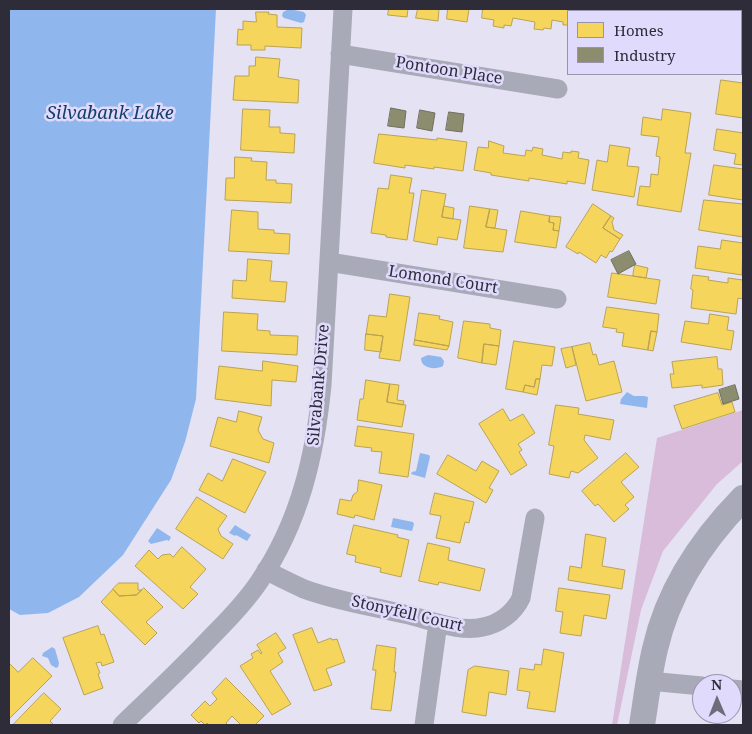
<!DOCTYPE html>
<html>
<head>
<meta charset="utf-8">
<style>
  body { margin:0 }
  #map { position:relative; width:752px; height:734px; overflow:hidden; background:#e5e2f4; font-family:"Noto Serif",serif }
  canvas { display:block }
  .frame { position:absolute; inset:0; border:10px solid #2e2c39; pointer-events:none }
  .legend { position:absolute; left:567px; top:10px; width:175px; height:65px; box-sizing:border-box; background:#e0dafc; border:1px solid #9994ae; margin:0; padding:6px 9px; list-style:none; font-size:15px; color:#2e2c39 }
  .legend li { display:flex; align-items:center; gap:10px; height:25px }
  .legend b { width:25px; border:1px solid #9994ae }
  .north { position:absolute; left:692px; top:674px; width:50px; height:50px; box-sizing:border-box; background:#e0dafc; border:1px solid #9994ae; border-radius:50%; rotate:359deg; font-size:14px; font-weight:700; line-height:20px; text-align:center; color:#2e2c39 }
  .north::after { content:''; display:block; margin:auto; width:18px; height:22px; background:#6e6c7a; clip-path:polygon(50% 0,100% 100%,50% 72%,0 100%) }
</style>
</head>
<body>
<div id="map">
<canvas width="752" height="734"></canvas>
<div class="frame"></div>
<ul class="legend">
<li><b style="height:14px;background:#f6d55c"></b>Homes</li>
<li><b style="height:14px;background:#8c8c6e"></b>Industry</li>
</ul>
<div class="north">N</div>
</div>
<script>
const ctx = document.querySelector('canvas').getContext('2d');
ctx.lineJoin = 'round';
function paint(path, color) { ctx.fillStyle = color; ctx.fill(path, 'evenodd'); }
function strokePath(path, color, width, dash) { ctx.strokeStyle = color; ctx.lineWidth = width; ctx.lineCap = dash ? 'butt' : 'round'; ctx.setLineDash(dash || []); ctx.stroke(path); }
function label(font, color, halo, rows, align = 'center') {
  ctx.font = font + ' "Noto Serif",serif'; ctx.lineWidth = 5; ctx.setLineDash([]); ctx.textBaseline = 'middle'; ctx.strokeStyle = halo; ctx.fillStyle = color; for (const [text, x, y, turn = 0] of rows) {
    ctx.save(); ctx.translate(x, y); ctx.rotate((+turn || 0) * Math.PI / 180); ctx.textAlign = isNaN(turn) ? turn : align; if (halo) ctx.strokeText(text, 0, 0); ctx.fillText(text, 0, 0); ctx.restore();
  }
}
paint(new Path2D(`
  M743,410V461L717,484L663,551L641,610L617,725H612L657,438Z`), '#d8bcda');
paint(new Path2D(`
  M9,9H216L196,399L185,442L171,480L123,555L79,597L48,613L20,615L9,609Z
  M289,9L304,12L306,15L304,22L301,23L284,18L282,16L283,12Z
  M428,355L441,357L444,361L443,366C436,370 421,369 421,358Z
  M627,392L634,396H644L648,397L647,408L620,404L621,399Z
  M420,453L429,455L430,457L425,478L411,474L412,472L416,471Z
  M393,518L413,522L414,524L412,531L391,527Z
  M235,525L251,535L247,541L236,535L235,536L229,533Z
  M157,528L171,537L169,541L167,540L151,544L148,541Z
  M52,647L55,649L59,663L58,667L56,668L51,665L48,658L42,656L43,653Z`), '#90b7ed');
const homes = new Path2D(`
  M389,9H408L407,17L388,15Z
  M418,9H439L438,21L416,18Z
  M448,9H469L467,22L447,19Z
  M483,9H606V11H568V25H563V22L552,20L551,29L544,28L543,30L534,29L535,22L513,18L511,26L504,25V28L493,26L494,20L482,18Z
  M730,9H743V36V28L741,27V11H730Z
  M256,12H269L268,14L277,15V27L302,28L301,48L265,46V50H251V45H237L238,29L243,30V21L256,22Z
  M256,57L280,59L278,77L299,80L298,103L233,100L235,76H249V66H255Z
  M721,80L743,83V118L716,114Z
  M243,109L270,110L269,127H280V133L295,134L294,153L241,150Z
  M663,109L691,113L685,153H691L681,212L637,205L640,186L650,187L651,174L658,175L660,157L656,156L659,137L641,135L643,117L661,120Z
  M717,129L743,133V165L734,164L736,154L714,150Z
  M379,134L437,140V138L467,142L463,171L434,167V169L405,165V168L374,163Z
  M489,141L504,146L503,153L525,156L526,150L532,151L533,147L543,149L542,155L562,159L563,152L571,153V151L579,152L578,158L589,160L585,184L567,181V184L529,178V181L491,175V173L474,170L478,147L488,148Z
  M610,145L630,148L627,166L639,167L634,197L592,190L597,160L607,162Z
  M235,157L252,158L251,161L267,162L266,180H276V183L292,184L291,203L225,200L226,178H234Z
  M714,165L743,169V200L709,195Z
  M391,175L412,178L409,193H414L407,240L386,237V235L371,233L378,188L388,189Z
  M422,190L446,194L442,217L461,220L457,240L438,237L437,245L414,241Z
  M704,200L743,204V237L699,230Z
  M593,204L611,216L603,228L620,239L612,252L610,251L606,258L601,255L596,263L579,252L578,254L566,247Z
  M444,206L454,208L453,219L442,217Z
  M470,206L490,209L486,227L507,230L503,252L464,248Z
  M490,209L498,210L495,228L486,227Z
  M232,210L258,212V229L274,230V233L290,234L289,254L229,251Z
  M521,211L550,216L549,222L554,223L553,230L559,231L556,248L515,242Z
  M550,216L561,217L559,231L553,230L554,223L549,222Z
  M611,216L614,218L612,222L614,230L623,235L620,239L603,228Z
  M722,240L743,243L742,275L695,268L698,246L720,249Z
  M248,259L272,261L270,281L287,282L285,302L232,298L233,280L246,281Z
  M635,265L648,268L646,278L633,276Z
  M612,273L660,280L656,304L608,297Z
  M693,275L709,277L708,280L728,283V278L743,280V299L738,298L736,314L691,308L693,290L691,289Z
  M390,294L410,297L400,361L379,358L383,336L366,334L369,315L386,317Z
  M607,307L659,314L657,332L651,331L648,350L622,346L624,333L616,332L617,329L603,327Z
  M224,312L258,314L257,330L270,331V335L298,336L297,355L222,351Z
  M419,313L440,316L439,319L453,322L449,346L415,340Z
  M710,314L729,317L727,330L734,331L731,350L681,342L685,321L708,324Z
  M464,321L490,324V328L501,330L499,346L484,344L482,363L458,358Z
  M651,331L657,332L653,351L648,350Z
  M366,334L383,336L381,352L365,350Z
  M415,340L449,346L447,350L414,345Z
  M514,341L555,347L552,366L542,365L540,379H536L534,387L525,385L523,392L506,389Z
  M590,343L593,355L596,354L599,365L614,361L622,392L586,401L572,347Z
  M484,344L499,346L496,365L482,363Z
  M572,347L576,365L566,368L561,349Z
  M717,357L718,369H722L723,385L702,388V385L672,388L670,374H674L672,362Z
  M263,361L298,366L296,382L272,380L271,406L215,399L219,366L262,371Z
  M536,379H540L537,395L523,392L525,385L534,387Z
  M366,380L390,384L387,402L406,405L402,427L357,420L360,399H363Z
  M390,384L399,385L397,400L404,401L403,405L387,402Z
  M718,393L722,405L732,402L735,412L682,429L674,406Z
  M556,405L579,408L578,414L614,420L610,440L585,435L584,440L598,458L578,473L571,471L569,478L549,474L554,446L549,445Z
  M503,409L510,421L523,414L535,433L518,444L522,450L519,452L527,465L511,475L479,424Z
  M239,411L262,417L258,430L263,439L274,443L269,463L210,446L218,417L236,422Z
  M358,426L414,434L408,477L379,473L382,452L371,451L372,448L355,446Z
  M626,453L639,467L621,482L634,497L625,505L629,509L614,522L598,504L595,506L582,491Z
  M448,455L476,471L482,461L499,471L489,488L493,490L486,503L437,474Z
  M233,459L266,472L245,513L199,490L208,473L222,481Z
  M359,480L382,485L374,520L355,515L354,518L337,514L340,499L351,501L353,495L357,492Z
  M435,493L474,502L469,523L465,522L460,543L436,538L441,516L430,514Z
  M197,497L227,516L218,529L221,536L233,544L223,559L176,529Z
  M354,525L398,535L397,537L409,540L401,577L380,572L381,568L355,562L356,556L347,554Z
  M586,534L606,538L602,566L625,570L622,589L568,580L570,566L581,568Z
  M428,543L450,548L448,560L485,569L480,591L439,582L438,585L419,581Z
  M182,547L206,569L190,587L198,594L183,609L135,566L149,550L158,559L162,555L170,554L173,557Z
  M119,583H138V590H142L136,595L119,596L113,589Z
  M144,588L163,607L146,622L157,633L145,645L101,602L113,589L119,596L136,595Z
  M559,588L610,595L606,619L584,615L581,636L560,633L563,612L556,611Z
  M98,626L101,635L104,634L114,662L102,666L101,662L96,663L100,673L98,674L103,688L84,695L63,638Z
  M312,628L318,643L331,638L332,640L337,639L345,662L326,669L332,685L314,691L293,635Z
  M276,633L286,648L278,653L283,662L270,671L291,704L272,715L240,666L253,658L251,654L258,650L261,654L262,653L257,645Z
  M377,645L396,648L394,672H396L391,711L371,709L376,670H373Z
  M544,649L564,653L555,712L527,708L530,692L517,690L520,668L534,670L535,664L541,665Z
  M33,658L52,676L9,719V663L18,672Z
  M475,666L509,671L506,695L489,692L486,716L462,712L468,670Z
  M226,678L264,716L255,725H241L232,716L226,723L228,725H209L207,723L205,725L201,721L199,723L191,715L205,701L210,706L217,699L212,693Z
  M44,693L61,709L50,721L54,725H13Z`);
paint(homes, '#f6d55c');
strokePath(homes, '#baa252', 1);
const industry = new Path2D(`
  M391,108L406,111L404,128L388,126Z
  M420,110L435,113L432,131L417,128Z
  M449,112L464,114L462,132L446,130Z
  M629,251L636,264L618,274L611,260Z
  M735,385L739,399L723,404L719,390Z`);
paint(industry, '#8c8c6e');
strokePath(industry, '#706f5e', 1);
strokePath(new Path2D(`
  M340,54L558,89
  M329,262L557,299
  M266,570C278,577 291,583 304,589C336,601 371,606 404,614C428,619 459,633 483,627C499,624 514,613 521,598L535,518
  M649,681L702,686
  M732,689L743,690
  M122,725C153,695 184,666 214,634C230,618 246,601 259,582C300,522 315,455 322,385L343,9
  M424,725L438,623`), '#a9aab8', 19);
strokePath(new Path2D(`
  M642,725C646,700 649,674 655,649C668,591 702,540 743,498`), '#a9aab8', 26);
label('16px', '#2e2c39', '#e0dafc', [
  ["Pontoon Place",449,71,9],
  ["Lomond Court",443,280,9],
  ["Silvabank Drive",319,385,-85],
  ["Stonyfell Court",407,614,13]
]);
label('italic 18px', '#153e6a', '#e0dafc', [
  ["Silvabank Lake",110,114]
]);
</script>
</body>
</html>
